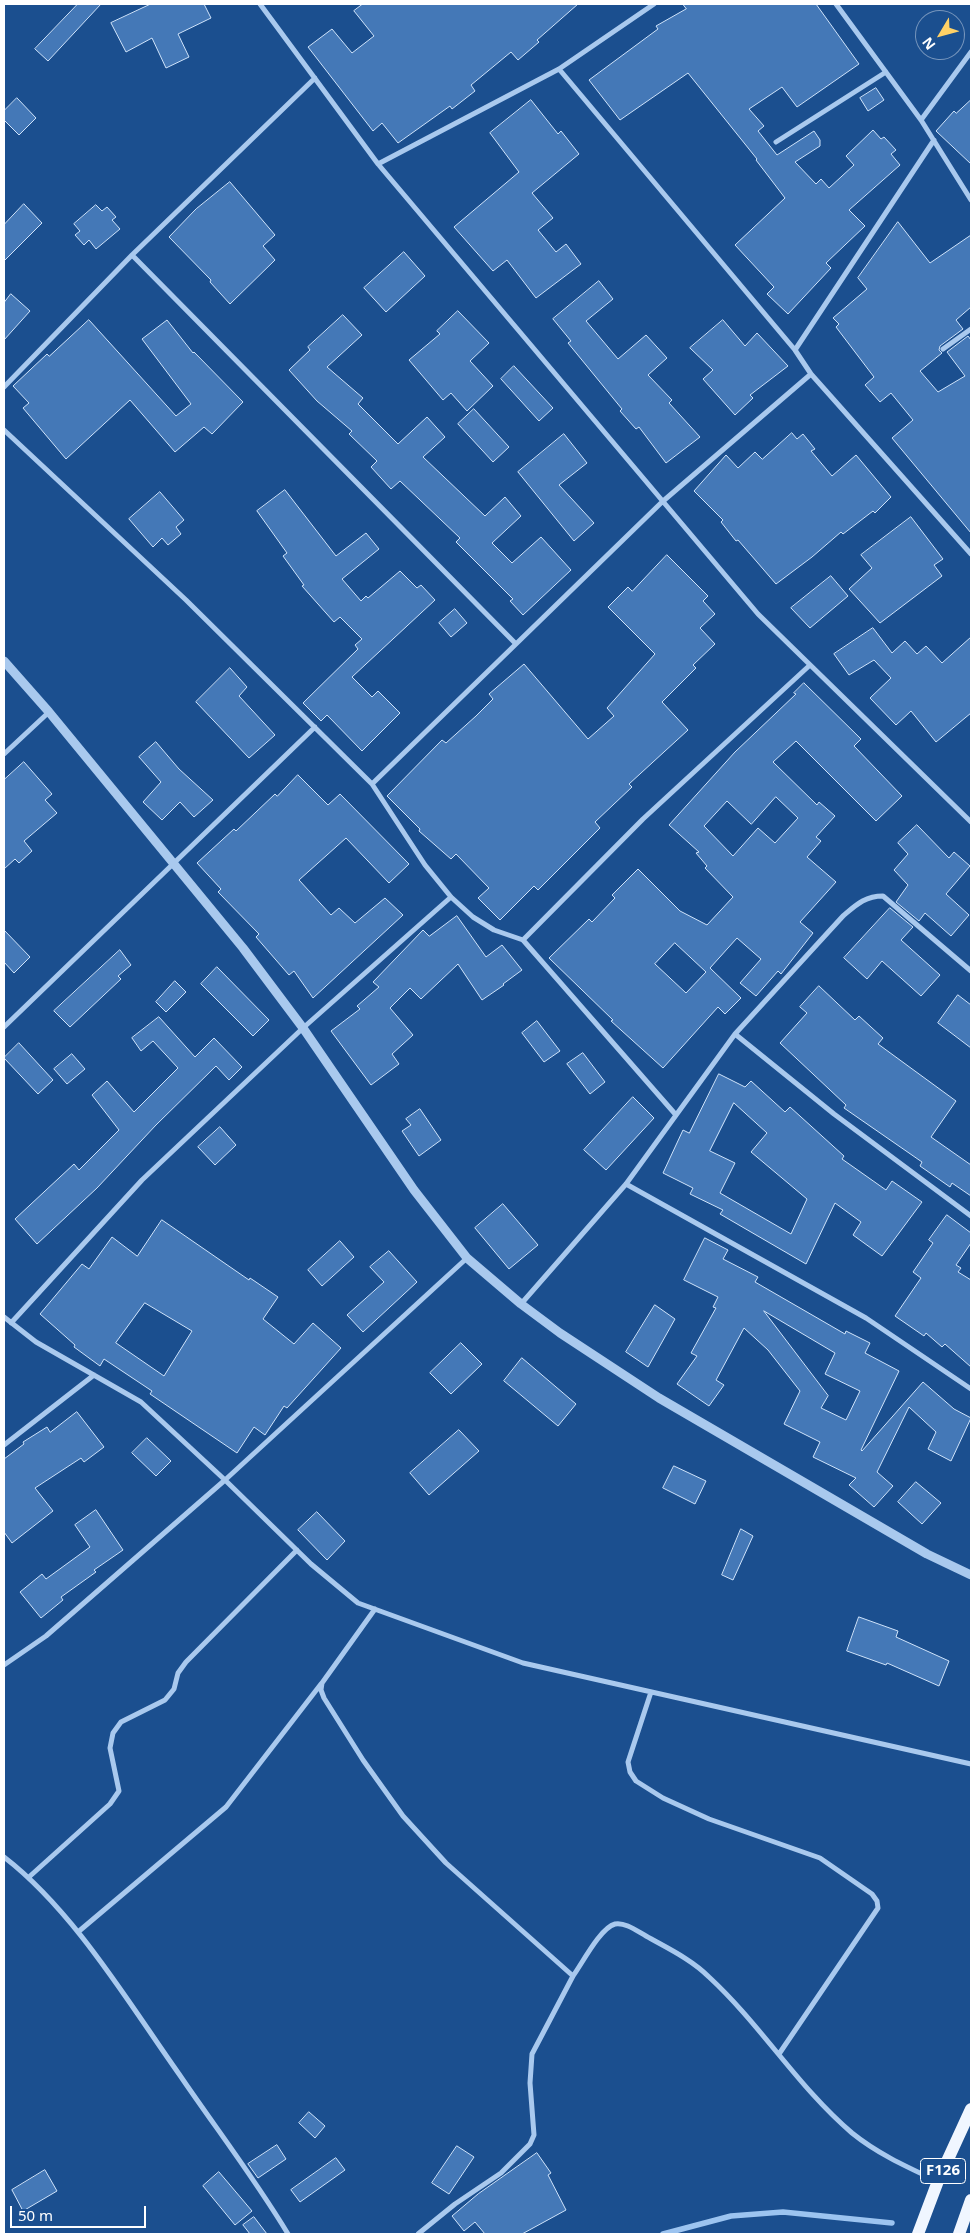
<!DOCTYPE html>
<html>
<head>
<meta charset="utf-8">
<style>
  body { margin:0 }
  #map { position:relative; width:975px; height:2238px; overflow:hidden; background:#1b4f8f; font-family:"Noto Sans",sans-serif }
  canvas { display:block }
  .frame { position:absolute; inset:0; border:5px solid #fff; pointer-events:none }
  .north { position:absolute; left:915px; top:10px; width:50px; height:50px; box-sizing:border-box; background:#1b4f8f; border:1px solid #7695bc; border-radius:50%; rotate:233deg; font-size:14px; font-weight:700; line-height:20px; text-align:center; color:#fff }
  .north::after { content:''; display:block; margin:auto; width:18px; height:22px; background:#ffd166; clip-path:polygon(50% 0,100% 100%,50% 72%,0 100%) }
  .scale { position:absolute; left:10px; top:2206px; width:136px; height:22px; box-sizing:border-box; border:2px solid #fff; border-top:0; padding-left:6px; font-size:15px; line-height:18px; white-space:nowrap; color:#fff; -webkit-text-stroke:4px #1b4f8f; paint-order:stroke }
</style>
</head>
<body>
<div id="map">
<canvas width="975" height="2238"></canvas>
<div class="frame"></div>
<div class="north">N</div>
<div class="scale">50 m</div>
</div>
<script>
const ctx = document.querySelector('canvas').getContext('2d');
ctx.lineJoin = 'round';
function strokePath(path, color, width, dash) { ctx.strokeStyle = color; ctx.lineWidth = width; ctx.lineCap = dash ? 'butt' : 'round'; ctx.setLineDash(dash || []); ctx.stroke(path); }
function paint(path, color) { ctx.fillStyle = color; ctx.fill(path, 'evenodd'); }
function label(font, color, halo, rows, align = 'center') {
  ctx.font = font + ' "Noto Sans",sans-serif'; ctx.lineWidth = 4; ctx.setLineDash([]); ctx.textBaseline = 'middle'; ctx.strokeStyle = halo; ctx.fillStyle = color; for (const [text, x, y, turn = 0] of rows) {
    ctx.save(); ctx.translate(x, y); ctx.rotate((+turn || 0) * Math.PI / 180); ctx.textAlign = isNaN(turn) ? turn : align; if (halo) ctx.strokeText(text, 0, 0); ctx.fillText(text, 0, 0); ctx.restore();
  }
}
strokePath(new Path2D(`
  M663,2234L731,2216L783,2212L892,2223`), '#9cc4f0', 5.5);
const building = new Path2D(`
  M78,4H101L48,61L35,49Z
  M151,4H204L211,18L178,34L189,57L166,68L152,38L126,52L111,23Z
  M363,4H578L537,40L539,42L518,60L511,52L471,85L475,91L452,109L450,106L398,143L382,123L373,131L308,47L332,29L352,53L374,36L354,11Z
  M683,4H816L859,64L797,107L782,87L749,109L764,126L758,131L777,155L814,131L820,140V146L795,162L816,184L821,179L829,188L854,165L846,156L873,130L881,139L884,137L896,150L891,154L900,165L849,210L865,226L826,263L831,268L788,314L767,294L774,287L735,245L785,198L756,160L757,159L688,73L620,120L589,80L658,29L656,26L686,9Z
  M876,88L884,100L868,111L860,98Z
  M17,98L36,118L19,135L4,120V111Z
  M531,100L558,134L561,131L579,154L532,193L553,218L538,230L556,252L566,244L581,264L536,298L507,260L493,271L454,227L519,172L490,133Z
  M971,100V164L936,131L954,111L956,113Z
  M230,182L275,235L263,246L275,260L230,304L210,282L211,280L169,237L196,209Z
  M24,204L42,223L4,261V225Z
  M96,205L102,211L107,207L116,217L112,220L120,229L96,249L89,240L84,245L75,235L80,231L74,224Z
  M898,222L930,263L971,235V307L956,320L963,329L940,346L939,350L942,353L920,371L938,392L965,376L947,352L968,336L971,340V533L892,438L913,420L891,393L880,402L865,385L874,377L836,327L839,324L833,318L867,289L858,278Z
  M404,252L425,276L386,312L364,288Z
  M599,281L613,299L586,321L618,359L646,335L667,358L648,375L672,400L669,403L700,437L666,463L639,427L636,429L620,411L622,409L568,343L571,341L553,319Z
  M11,294L30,311L4,340V303Z
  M458,311L489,343L470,361L493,386L467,411L451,393L443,400L409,360L440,334L437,331Z
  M343,315L362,335L327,367L363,398L358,404L398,444L427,417L445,437L423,457L485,516L505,497L521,516L492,543L512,563L541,537L571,570L523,615L510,601L513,599L456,542L460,538L400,481L391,489L371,467L377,461L349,434L352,431L317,401L289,370L310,350L308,347Z
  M89,320L176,416L191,404L142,339L167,320L193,353L194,352L243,402L212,434L204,427L175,452L130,400L66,459L23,408L29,403L13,386L47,354L49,356Z
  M723,320L745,346L757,333L788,366L750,395L753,398L735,415L703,379L713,370L690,348Z
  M514,366L553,408L539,421L501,379Z
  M474,409L509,447L493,462L458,424Z
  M792,433L797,439L803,434L815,449L811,451L832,476L856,455L891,497L875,513L873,511L843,534L841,532L812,557L776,584L738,540L736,541L721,522L723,520L694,491L726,455L738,468L755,452L762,459Z
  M564,434L587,463L559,485L594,523L574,541L518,472Z
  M285,490L336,556L366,533L379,549L342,579L361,601L366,596L368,598L400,571L417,588L421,585L435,600L352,677L372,697L378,691L400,713L362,751L327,715L321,721L303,703L358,649L355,645L362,639L340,617L334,622L302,586L304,585L283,556L287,553L257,511Z
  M160,492L184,520L176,527L181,534L168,545L162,538L153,547L129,519Z
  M911,517L943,559L934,565L942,576L880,623L849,589L872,568L861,555Z
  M667,555L708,596L703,601L715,614L700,628L715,644L693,665L696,668L662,702L688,730L629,784L632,787L595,822L600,828L538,890L534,886L500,920L478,898L489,888L456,854L451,859L419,831L420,829L387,796L442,740L446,743L476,716L493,699L489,694L524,664L588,739L614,716L607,708L655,654L608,607L628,587L632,591Z
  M831,576L848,596L810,628L791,608Z
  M455,609L467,623L451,637L439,623Z
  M873,628L892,653L905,641L917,654L926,646L942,663L971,637V713L936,742L911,711L896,725L870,698L891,678L874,660L849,675L834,654Z
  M230,668L247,687L239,696L275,735L249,758L196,702Z
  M804,683L861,739L854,746L902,796L876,821L796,741L773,762L817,805L819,802L835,816L816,837L821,841L807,857L836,882L800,922L813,933L781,974L778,971L756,996L740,983L761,959L737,938L710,968L741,998L725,1014L718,1007L663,1068L611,1021L613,1020L549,958L589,919L592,922L615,898L612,895L638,869L680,911L707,925L733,897L705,868L707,866L696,853L699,852L669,825L735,752L796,694L794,693ZM776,797L798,818L775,843L758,828L733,856L704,826L727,801L751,824ZM675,943L706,972L686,993L655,964Z
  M156,742L179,769L213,800L194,817L180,802L162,820L143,802L161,782L139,757Z
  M24,762L52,794L45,800L57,813L24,841L32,851L19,863L15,859L4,869V780Z
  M298,775L328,805L340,794L409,864L389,883L346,838L299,880L331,915L339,908L355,923L385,898L403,915L313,998L294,971L289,975L256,937L259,934L218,892L221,889L197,863L234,829L236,831L275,794L277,796Z
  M917,825L949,858L954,852L970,866L946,894L969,915L951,936L925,913L919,921L896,902L908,885L894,870L908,854L898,843Z
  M890,908L913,927L901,940L940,975L921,996L882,961L867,979L844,958Z
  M457,916L486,957L502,945L522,970L503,984L504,985L482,1000L458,964L421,999L410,988L390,1008L413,1035L392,1054L399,1064L371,1085L331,1031L360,1009L357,1006L379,987L373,982L423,930L429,936Z
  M4,930L30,957L14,973L4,962Z
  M120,950L131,965L118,976L121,979L70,1027L54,1011Z
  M217,967L269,1020L253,1036L201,984Z
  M175,981L186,992L166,1012L156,1002Z
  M819,986L855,1020L859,1016L883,1038L878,1044L956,1101L931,1137L971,1165V1196L952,1183L950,1187L920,1166L922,1162L844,1108L846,1105L780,1043L807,1013L800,1007Z
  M958,995L971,1005V1048L938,1023Z
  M159,1017L195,1057L214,1038L242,1067L229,1080L216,1066L156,1125L97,1188L37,1244L15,1219L74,1164L79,1170L119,1130L92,1095L107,1081L134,1112L178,1068L153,1041L141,1051L132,1038Z
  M537,1021L560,1051L544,1062L522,1033Z
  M19,1043L53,1080L38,1094L4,1058Z
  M583,1053L605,1082L590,1094L567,1064Z
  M72,1054L85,1069L67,1084L54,1069Z
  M719,1074L745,1087L751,1081L785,1112L790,1107L844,1156L842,1159L886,1190L892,1181L922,1202L882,1256L853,1235L861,1222L835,1203L806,1264L720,1214L723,1210L690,1194L693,1188L663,1173L683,1130L689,1133ZM734,1103L767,1133L751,1152L807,1199L791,1234L720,1193L735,1163L710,1151Z
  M633,1097L654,1118L606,1170L584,1150Z
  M420,1109L441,1140L419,1156L402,1131L411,1125L406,1119Z
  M220,1127L236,1145L215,1165L198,1147Z
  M503,1204L538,1245L509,1269L475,1228Z
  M947,1215L971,1233V1243L956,1265L961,1268L958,1272L971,1280V1367L945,1344L942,1347L926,1333L924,1336L895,1316L921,1278L913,1272L933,1243L929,1240Z
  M162,1220L249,1280L250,1278L278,1297L263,1319L294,1344L313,1323L341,1348L287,1408L284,1406L265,1435L254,1427L237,1453L150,1394L152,1391L104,1359L100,1366L74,1347L75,1345L40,1314L82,1264L89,1269L112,1237L137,1256ZM145,1303L192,1331L164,1376L116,1343Z
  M705,1238L728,1250L723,1259L758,1277L755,1282L845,1334L846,1331L870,1343L865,1353L899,1371L861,1450L862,1451L923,1382L954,1409L971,1418L951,1461L928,1449L936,1432L909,1407L877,1472L893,1486L874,1507L849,1485L856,1478L813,1457L820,1442L784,1424L800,1391L768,1350L744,1328L716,1380L724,1385L709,1406L677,1384L697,1356L691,1353L716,1308L713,1307L718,1297L684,1280ZM764,1311L835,1353L825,1374L860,1391L846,1420L821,1408L828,1396Z
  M340,1241L354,1257L322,1286L308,1270Z
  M389,1251L417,1282L363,1332L347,1315L384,1282L370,1267Z
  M655,1305L675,1319L648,1367L626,1352Z
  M461,1343L482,1364L451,1394L430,1373Z
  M522,1358L576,1404L558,1426L504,1381Z
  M77,1412L104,1447L84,1462L81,1458L35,1488L53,1511L12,1543L4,1532V1459L24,1444L23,1442L47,1427L50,1432Z
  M459,1430L479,1451L429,1495L410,1473Z
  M147,1438L171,1461L156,1476L132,1453Z
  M674,1466L706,1481L695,1504L663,1488Z
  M916,1482L941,1503L922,1524L898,1502Z
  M96,1510L123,1550L94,1570L96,1572L61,1597L63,1600L41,1618L20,1592L42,1574L46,1579L90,1547L75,1525Z
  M317,1512L345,1541L327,1560L298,1530Z
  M741,1529L753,1536L733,1580L722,1575Z
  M859,1617L898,1631L896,1637L949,1661L939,1686L887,1663L886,1665L847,1651Z
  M309,2112L325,2126L315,2138L299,2123Z
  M277,2145L286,2159L258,2178L248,2164Z
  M457,2146L474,2157L449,2194L432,2183Z
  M537,2153L551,2173L548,2175L566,2210L522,2234H485L475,2222L464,2231L452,2216L478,2194Z
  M336,2158L345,2170L300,2202L291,2190Z
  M45,2170L57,2191L23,2211L12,2190Z
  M219,2172L252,2211L235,2225L203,2186Z
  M254,2217L267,2234H250L243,2225Z`);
paint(building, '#4478b7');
strokePath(building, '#cfe3fa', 1);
strokePath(new Path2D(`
  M260,4L378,164L758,614L971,822
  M836,4L921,120L971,200
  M559,69L795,350L811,374L971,554
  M921,120L971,52
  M776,142L886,72
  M378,164L559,69L654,4
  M132,255L516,644
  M943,349L971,329
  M795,350L934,140
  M4,387L132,255L315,78
  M4,430L186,600L372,784L425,865L451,897L473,917L494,930L523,940L676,1115
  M4,754L49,712
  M372,784L662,502L811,374
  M523,940L643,819L810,665
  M4,1027L315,727
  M735,1034L834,1114L971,1216
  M626,1184L866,1318L971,1389
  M521,1304L626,1184L735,1034L843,916C856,905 865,896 883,896L971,971
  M4,1317L36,1342L141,1402L225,1480L311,1564L358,1603L523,1663L971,1764
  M11,1323L142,1180L303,1028L451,897
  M4,1445L94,1375
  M375,1609L322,1683L321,1690L324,1698L363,1760L403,1816L446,1863L573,1976L532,2054L530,2083L534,2135L530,2144L501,2173L455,2204L418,2234
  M4,1665L46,1636L225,1480L467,1258
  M651,1692L628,1762L630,1772L636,1781L663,1798L709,1819L820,1858L872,1894L877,1901L878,1908L779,2054
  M4,1857C74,1911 128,2002 179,2074C215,2127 255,2179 288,2234
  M29,1877L110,1804L119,1791L110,1748L113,1733L121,1722L165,1700L174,1689L178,1673L186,1662L297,1550
  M78,1932L226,1807L321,1684
  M573,1976C582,1964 600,1928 615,1924C625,1922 637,1931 646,1936C667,1948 691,1959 709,1977C761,2025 798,2087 852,2133C878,2154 907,2167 937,2181`), '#a9c9ee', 5);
strokePath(new Path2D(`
  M4,661L49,712L243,948L303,1028L414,1190L467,1258L521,1304L560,1333L659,1398L927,1554L971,1575`), '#a9c9ee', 9);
strokePath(new Path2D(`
  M918,2234L938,2181L971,2109
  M959,2234L971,2200`), '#f0f6ff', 12);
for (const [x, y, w] of [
  [943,2171,45]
]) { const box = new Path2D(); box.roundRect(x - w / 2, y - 12.5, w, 25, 4); ctx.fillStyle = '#1b4f8f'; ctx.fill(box); strokePath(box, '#fff', 1); }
label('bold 15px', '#fff', null, [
  ["F126",943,2171]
]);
</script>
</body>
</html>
